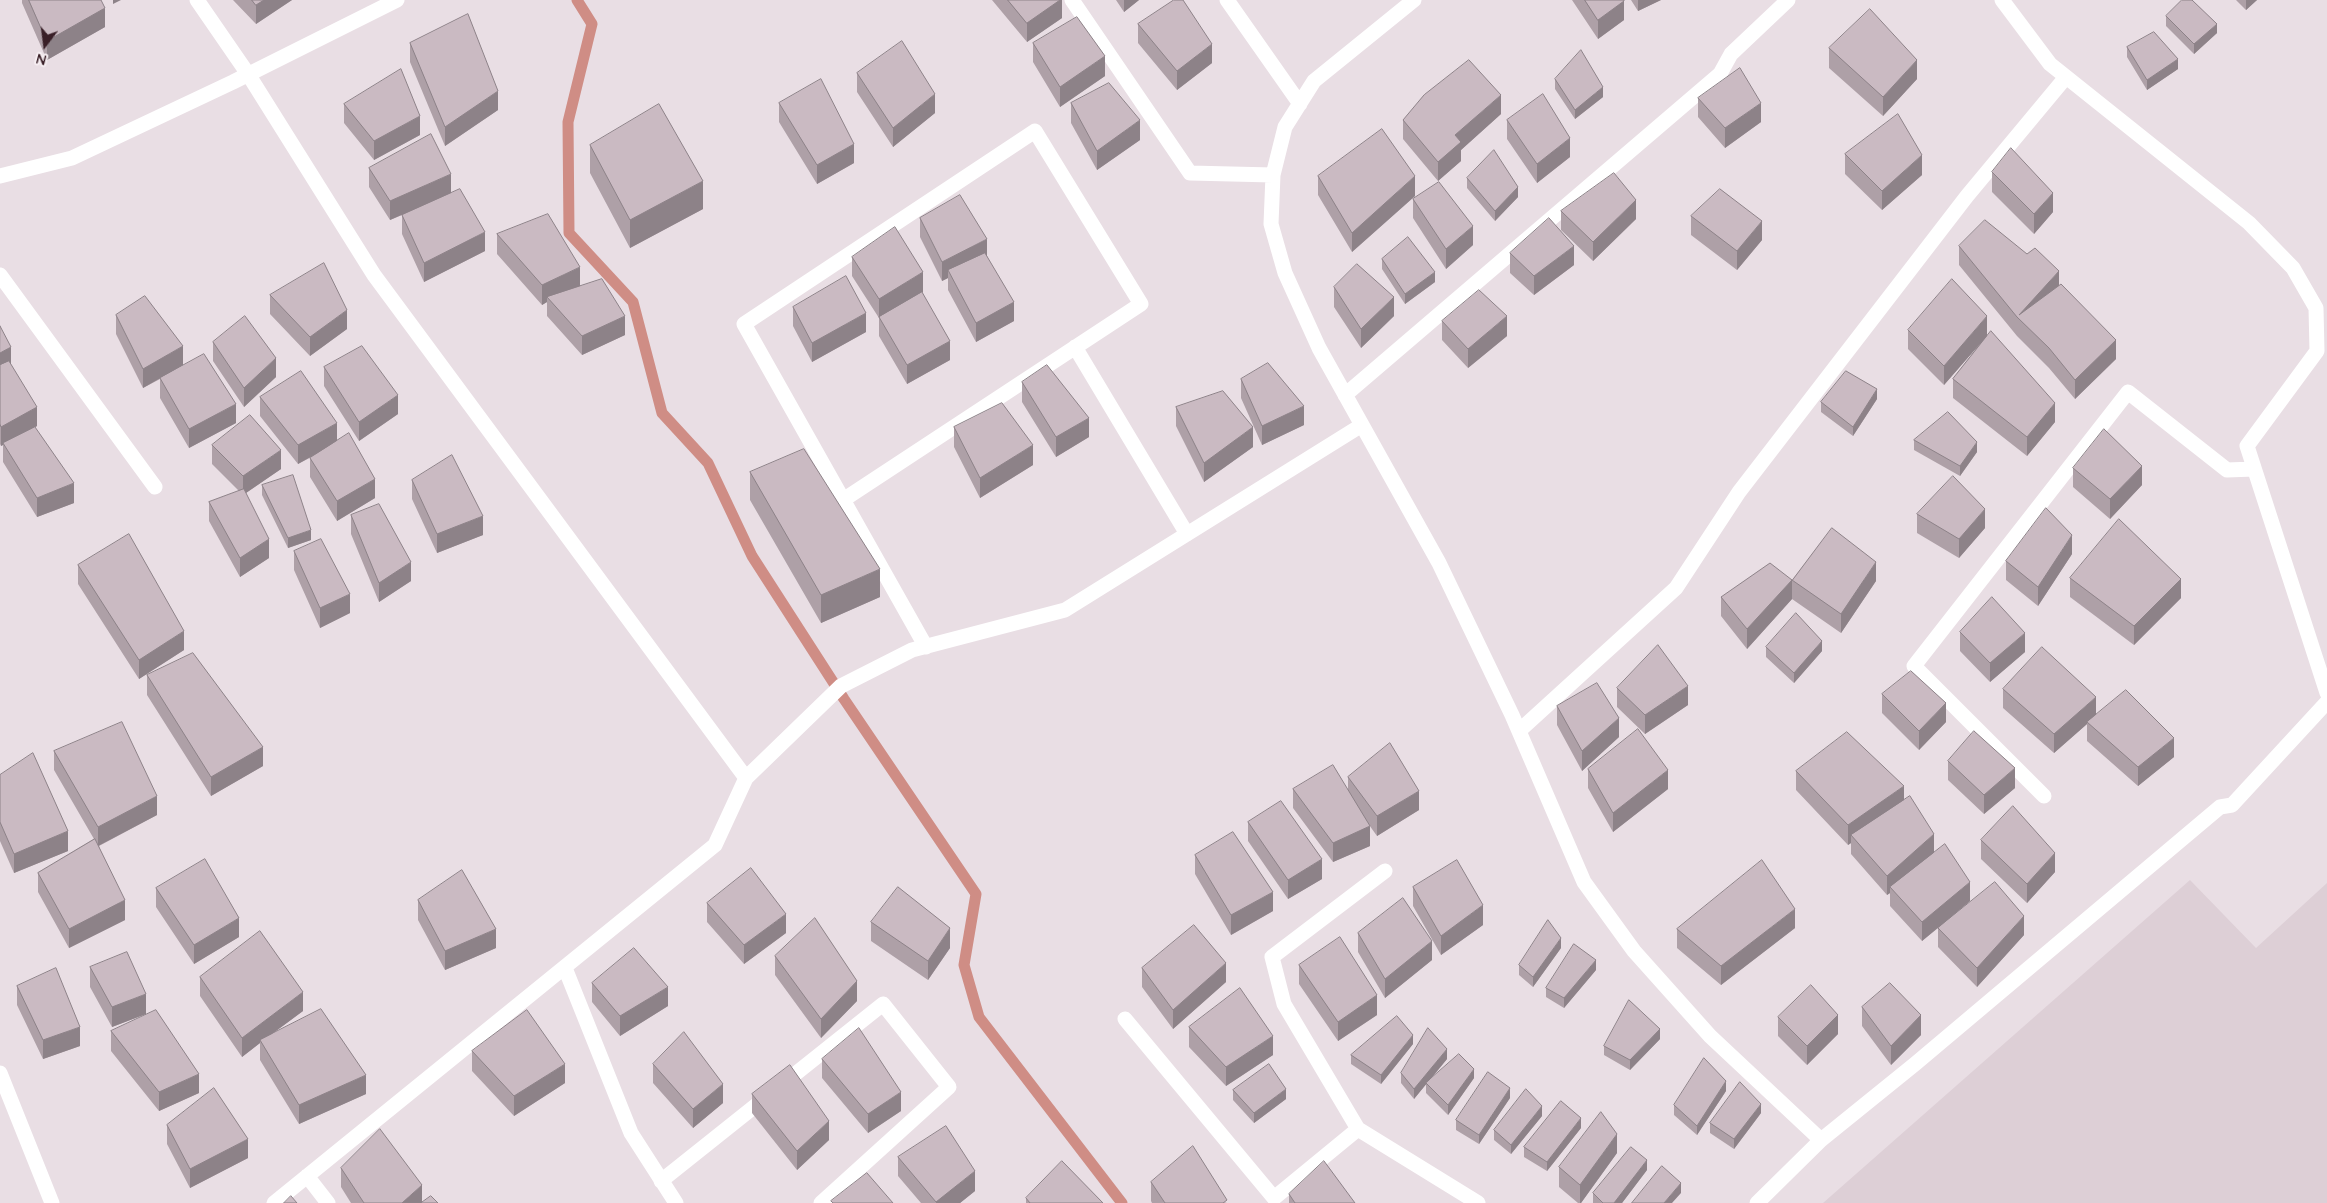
<!DOCTYPE html>
<html>
<head>
<meta charset="utf-8">
<style>
  body { margin:0 }
  #map { position:relative; width:2327px; height:1203px; overflow:hidden; background:#e9dee4; font-family:Quicksand,sans-serif }
  canvas { display:block }
  .north { position:absolute; left:20px; top:20px; width:50px; height:50px; -webkit-text-stroke:4px #f6eef2; paint-order:stroke; rotate:195deg; font-size:14px; font-weight:700; line-height:20px; text-align:center; color:#391f27 }
  .north::after { content:''; display:block; margin:auto; width:18px; height:22px; background:#391f27; clip-path:polygon(50% 0,100% 100%,50% 72%,0 100%) }
</style>
</head>
<body>
<div id="map">
<canvas width="2327" height="1203"></canvas>
<div class="north">N</div>
</div>
<script>
const ctx = document.querySelector('canvas').getContext('2d');
ctx.lineJoin = 'round';
function paint(path, color) { ctx.fillStyle = color; ctx.fill(path, 'evenodd'); }
function strokePath(path, color, width, dash) { ctx.strokeStyle = color; ctx.lineWidth = width; ctx.lineCap = dash ? 'butt' : 'round'; ctx.setLineDash(dash || []); ctx.stroke(path); }
paint(new Path2D(`
  M2190,880L2256,948L2327,883V1203H1823Z`), '#ddcfd6');
strokePath(new Path2D(`
  M577,0L592,24L568,122L569,233L633,302L662,413L708,463L752,556L844,699L976,894L964,965L979,1017L1122,1203`), '#cf8d85', 11);
strokePath(new Path2D(`
  M197,0L248,74L374,275L746,778
  M1072,0L1190,173L1273,175
  M1227,0L1300,104
  M1414,0L1314,81L1285,127L1273,175L1271,224L1285,273L1319,348L1439,563L1512,715L1584,882L1634,951L1710,1036L1821,1140
  M2002,0L2050,64L2249,223L2293,268L2316,308L2317,351L2247,446L2327,693
  M0,176L72,158L233,82L397,0
  M0,275L155,487
  M1075,347L1187,534
  M1345,395L1720,74L1731,54L1788,0
  M843,500L1141,304L1035,131L744,324L926,647
  M1519,731L1676,588L1739,492L1967,196L2066,77
  M2044,796L1914,666L2128,392L2227,470L2254,469
  M1385,871L1272,957L1284,1004L1358,1129L1478,1203
  M565,968L631,1133L676,1203
  M1125,1019L1274,1198L1358,1129
  M0,1073L52,1203
  M307,1176L328,1203
  M661,1181L883,1004L949,1087L821,1203
  M274,1203L715,845L746,778L841,686L912,650L1065,610L1362,425
  M1757,1203L1821,1140L1915,1064L2220,807L2232,805L2327,702`), '#fff', 15);
paint(new Path2D(`
  M22,0H101L105,27L47,60L22,3Z
  M233,0H292L256,24Z
  M992,0H1062V18L1027,42Z
  M1116,0H1139L1124,12Z
  M1572,0H1624V20L1598,39Z
  M1631,0H1661L1638,11Z
  M2236,0H2257L2246,10Z
  M2166,16L2217,33L2194,54L2166,26Z
  M1138,24L1212,63L1177,90L1138,43Z
  M410,43L498,110L445,146L410,62Z
  M1033,43L1105,76L1060,107L1033,62Z
  M2127,47L2178,69L2147,90L2127,57Z
  M1829,48L1917,79L1883,116L1829,68Z
  M857,73L935,113L893,147L857,92Z
  M1555,79L1603,97L1575,119L1555,89Z
  M1698,98L1761,122L1725,148L1698,117Z
  M779,103L854,163L817,184L779,122Z
  M1071,103L1140,140L1097,170L1071,123Z
  M344,104L420,135L374,160L344,123Z
  M1501,114L1461,150V161L1438,181L1403,139V120Z
  M1507,120L1570,157L1537,183L1507,139Z
  M590,145L703,209L630,248L590,173Z
  M1845,154L1922,175L1882,210L1845,174Z
  M369,168L451,193L485,251L424,282L402,234V215L390,220L369,187Z
  M1992,172L2053,212L2034,234L1992,192Z
  M1318,176L1415,196L1352,252L1318,195Z
  M1467,178L1518,197L1495,221L1467,188Z
  M1413,199L1473,245L1446,269L1413,218Z
  M1561,211L1636,219L1593,261L1561,230Z
  M1691,216L1762,240L1737,270L1691,235Z
  M920,218L987,256L1014,321L976,342L948,290V278L942,281L920,237Z
  M497,234L580,286L625,335L582,355L547,316V302L542,305L497,254Z
  M1959,246L2059,285L2116,359L2075,399L2049,368L2017,336L1959,265Z
  M1510,253L1574,265L1534,295L1510,273Z
  M852,257L923,292H922L950,360L907,384L879,336V318L852,276Z
  M1382,259L1435,282L1405,304L1382,269Z
  M1334,287L1394,316L1361,348L1334,307Z
  M270,295L347,329L310,356L270,314Z
  M793,307L866,332L812,362L793,326Z
  M116,315L183,365L163,377L236,423L189,448L160,398V379L143,388L116,334Z
  M1442,321L1507,336L1468,368L1442,340Z
  M0,326L11,365L37,426L32,429L74,503L37,517L3,462V445L1,446L0,444Z
  M1908,330L1987,335L2055,422L2027,456L1953,398V379L1982,341L1944,385L1908,349Z
  M213,342L276,377L244,407L213,361Z
  M324,367L398,414L359,441L324,386Z
  M1241,379L1304,425L1262,445L1241,398Z
  M1022,382L1089,437L1056,457L1022,402Z
  M260,397L337,440L375,498L337,521L310,477V458L317,454L298,464L260,416Z
  M1877,399L1853,436L1821,412V402Z
  M1176,407L1253,447L1204,482L1176,426Z
  M954,427L1033,465L980,498L954,447Z
  M1914,440L1977,452L1960,476L1914,450Z
  M212,445L281,469L246,493L269,558L240,577L209,521V502L239,491L212,464Z
  M2073,468L2142,485L2110,519L2073,487Z
  M750,472L880,597L821,623L750,500Z
  M412,480L483,535L437,553L412,499Z
  M262,485L311,540L288,548L262,495Z
  M1917,514L1985,528L1959,558L1917,533Z
  M351,515L411,581L379,602L351,534Z
  M294,551L350,613L320,628L294,570Z
  M2072,554L2038,606L2006,580V561Z
  M78,565L184,650L139,679L78,584Z
  M2070,578L2181,598L2134,645L2070,597Z
  M1792,580L1876,581L1841,633L1792,599L1747,649L1721,616V597Z
  M1960,632L2025,652L1990,682L1960,651Z
  M1766,647L1822,651L1794,683L1766,657Z
  M147,675L263,766L211,796L147,695Z
  M1617,688L1688,705L1645,734L1617,707Z
  M2003,689L2096,714L2174,757L2138,786L2087,741V724L2054,753L2003,708Z
  M1882,694L1946,722L1919,750L1882,713Z
  M1557,706L1619,737L1582,771L1557,725Z
  M54,751L157,815L99,846L125,920L69,948L38,892V873L94,839L54,770Z
  M1948,761L2015,788L1984,814L1948,780Z
  M1588,769L1668,789L1613,832L1588,788Z
  M1796,771L1904,800L1934,853L1970,901L1941,926L2024,935L1977,987L1938,947V928L1922,941L1890,906V893L1887,895L1851,854V843L1848,845L1796,790Z
  M0,775L68,851L14,873L0,841Z
  M1348,777L1419,810L1377,836L1367,822L1370,846L1333,862L1293,808V789H1348Z
  M1248,822L1322,879L1288,899L1248,841Z
  M1981,840L2055,872L2027,903L1981,859Z
  M1195,855L1273,911L1231,935L1195,874Z
  M1413,887L1483,925L1441,955L1413,906Z
  M156,888L239,937L194,964L156,907Z
  M418,900L496,948L445,970L418,920Z
  M707,903L786,933L744,964L707,922Z
  M871,922L950,948L928,980L871,941Z
  M1795,928L1721,985L1677,948V929Z
  M1358,933L1432,960L1385,998L1358,952Z
  M1561,948L1533,987L1519,975V965Z
  M775,956L857,1001L821,1038L775,975Z
  M1299,965L1377,1015L1338,1041L1299,984Z
  M90,967L146,1014L112,1027L90,987Z
  M1142,968L1226,982L1173,1029L1142,987Z
  M1596,970L1564,1008L1546,997V988Z
  M200,977L303,1011L272,1034L366,1094L299,1124L260,1060V1043L242,1057L200,996Z
  M592,983L668,1006L620,1036L592,1002Z
  M17,986L80,1046L43,1059L17,1005Z
  M1862,1007L1921,1035L1891,1065L1862,1026Z
  M1778,1017L1838,1034L1807,1065L1778,1036Z
  M1189,1027L1273,1055L1226,1086L1189,1047Z
  M111,1031L199,1093L159,1111L111,1051Z
  M1660,1039L1630,1070L1604,1055V1046Z
  M1413,1044L1381,1084L1351,1064V1055Z
  M472,1051L565,1083L514,1116L472,1071Z
  M822,1059L901,1111L868,1133L822,1078Z
  M1447,1059L1430,1080L1474,1078L1448,1115L1426,1093V1084L1414,1099L1401,1083V1073Z
  M653,1064L723,1103L693,1128L653,1083Z
  M1233,1090L1286,1099L1254,1123L1233,1100Z
  M1726,1091L1697,1135L1674,1115V1105Z
  M752,1094L829,1140L797,1170L752,1113Z
  M1510,1098L1479,1144L1456,1130V1120Z
  M1761,1113L1734,1149L1710,1133V1123Z
  M1542,1116L1511,1154L1494,1140V1130Z
  M167,1125L248,1158L190,1188L167,1144Z
  M1581,1128L1547,1171L1524,1157V1147Z
  M1617,1153L1581,1203H1578L1559,1187V1167Z
  M898,1157L975,1191L960,1203H921L898,1176Z
  M341,1168L422,1203H438H351L341,1187Z
  M1647,1170L1622,1203H1593V1193Z
  M1151,1182L1227,1203H1152L1151,1201Z
  M1289,1194L1355,1203H1289Z
  M1026,1198L1103,1203H1026Z`), '#aea0a7');
paint(new Path2D(`
  M113,0H121L113,4Z
  M264,0H292L256,24V5Z
  M1060,0H1062V18L1027,42V23Z
  M1124,0H1139L1124,12Z
  M1638,0H1661L1638,11Z
  M2246,0H2257L2246,10Z
  M1624,1V20L1598,39V20Z
  M105,8V27L47,60V41Z
  M2217,24V33L2194,54V44Z
  M1212,44V63L1177,90V71Z
  M1105,56V76L1060,107V87Z
  M2178,59V69L2147,90V80Z
  M1917,60V79L1883,116V97Z
  M1603,87V97L1575,119V110Z
  M498,91V110L445,146V127Z
  M935,94V113L893,147V128Z
  M1501,95V114L1461,150V161L1438,181V162L1455,135Z
  M1761,103V122L1725,148V128Z
  M420,116V135L374,160V141Z
  M1140,120V140L1097,170V151Z
  M1570,138V157L1537,183V164Z
  M854,144V163L817,184V165Z
  M1922,155V175L1882,210V191Z
  M451,174V193L390,220V201Z
  M1415,176V196L1352,252V233Z
  M703,181V209L630,248V220Z
  M1518,187V197L1495,221V211Z
  M2053,193V212L2034,234V214Z
  M1636,200V219L1593,261V242Z
  M1762,221V240L1737,270V251Z
  M1473,226V245L1446,269V249Z
  M485,232V251L424,282V263Z
  M987,239V258L948,270V278L942,281V262Z
  M1574,246V265L1534,295V276Z
  M580,267V286L547,297V302L542,305V285Z
  M2059,271V290L2019,315Z
  M923,272V292L879,318V299Z
  M1435,272V282L1405,304V294Z
  M1394,297V316L1361,348V329Z
  M1014,302V321L976,342V323Z
  M347,310V329L310,356V337Z
  M866,313V332L812,362V343Z
  M625,316V335L582,355V336Z
  M1507,316V336L1468,368V349Z
  M1987,316V336L1944,385V366Z
  M2116,340V359L2075,399V380Z
  M950,341V360L907,384V365Z
  M183,346V365L143,388V369Z
  M11,347V367L0,372V353Z
  M276,358V377L244,407V388Z
  M1877,389V399L1853,436V427Z
  M398,395V414L359,441V422Z
  M2055,403V422L2027,456V437Z
  M236,404V423L189,448V429Z
  M1304,406V425L1262,445V426Z
  M37,407V426L4,445L3,443V445L1,446V427Z
  M1089,418V437L1056,457V437Z
  M337,423V442L298,464V445Z
  M1253,427V447L1204,482V463Z
  M1977,442V452L1960,476V466Z
  M1033,445V465L980,498V478Z
  M281,450V469L243,495V476Z
  M2142,466V485L2110,519V499Z
  M375,479V498L337,521V501Z
  M74,483V503L37,517V498Z
  M1985,509V528L1959,558V539Z
  M483,516V535L437,553V534Z
  M311,530V540L288,548V538Z
  M2072,535V554L2038,606V587Z
  M269,539V558L240,577V558Z
  M411,562V581L379,602V583Z
  M1876,562V581L1841,633V614Z
  M880,569V597L821,623V595Z
  M2181,579V598L2134,645V626Z
  M1792,580V599L1747,649V629Z
  M350,594V613L320,628V608Z
  M184,631V650L139,679V660Z
  M2025,633V652L1990,682V663Z
  M1822,641V651L1794,683V673Z
  M1688,686V705L1645,734V715Z
  M2096,697V716L2087,722V724L2054,753V734Z
  M1946,703V722L1919,750V731Z
  M1619,718V737L1582,771V751Z
  M2174,738V757L2138,786V767Z
  M263,747V766L211,796V777Z
  M2015,768V788L1984,814V795Z
  M1668,770V789L1613,832V813Z
  M1904,786V805L1851,835V843L1848,845V825Z
  M1419,791V810L1377,836V816Z
  M157,796V815L98,846V827Z
  M1370,826V846L1333,862V843Z
  M68,831V851L14,873V854Z
  M1934,834V853L1890,887V893L1887,895V876Z
  M2055,853V872L2027,903V884Z
  M1322,859V879L1288,899V880Z
  M1970,882V901L1922,941V922Z
  M1273,892V911L1231,935V915Z
  M125,900V920L69,948V929Z
  M1483,905V925L1441,955V936Z
  M1795,909V928L1721,985V966Z
  M786,914V933L744,964V945Z
  M2024,916V935L1977,987V968Z
  M239,918V937L194,964V945Z
  M950,928V948L928,980V961Z
  M496,929V948L445,970V951Z
  M1561,938V948L1533,987V977Z
  M1432,941V960L1385,998V979Z
  M1596,960V970L1564,1008V998Z
  M1226,963V982L1173,1029V1010Z
  M857,981V1001L821,1038V1019Z
  M668,987V1006L620,1036V1016Z
  M303,992V1011L261,1042L260,1040V1043L242,1057V1038Z
  M146,994V1014L112,1027V1007Z
  M1377,995V1015L1338,1041V1022Z
  M1838,1015V1034L1807,1065V1046Z
  M1921,1015V1035L1891,1065V1046Z
  M80,1027V1046L43,1059V1040Z
  M1660,1029V1039L1630,1070V1060Z
  M1413,1035V1044L1381,1084V1075Z
  M1273,1036V1055L1226,1086V1067Z
  M1447,1049V1059L1414,1099V1089Z
  M565,1064V1083L514,1116V1096Z
  M1474,1069V1078L1448,1115V1105Z
  M199,1074V1093L159,1111V1092Z
  M366,1075V1094L299,1124V1105Z
  M1726,1081V1091L1697,1135V1126Z
  M723,1084V1103L693,1128V1109Z
  M1510,1088V1098L1479,1144V1135Z
  M1286,1089V1099L1254,1123V1113Z
  M901,1092V1111L868,1133V1114Z
  M1761,1104V1113L1734,1149V1139Z
  M1542,1106V1116L1511,1154V1145Z
  M1581,1118V1128L1547,1171V1162Z
  M829,1121V1140L797,1170V1151Z
  M1617,1134V1153L1581,1203H1580V1185Z
  M248,1139V1158L190,1188V1169Z
  M1647,1160V1170L1622,1203H1614Z
  M975,1171V1191L960,1203H936V1202Z
  M1681,1183V1193L1672,1203H1664Z
  M422,1185V1203H402Z`), '#8d8288');
const building = new Path2D(`
  M29,0H101L105,8L47,41Z
  M252,0H264L256,5Z
  M1008,0H1060L1027,23Z
  M1174,0H1183L1212,44L1177,71L1138,24Z
  M1585,0H1624V1L1598,20Z
  M2182,0H2192L2217,24L2194,44L2166,16Z
  M1870,9L1917,60L1883,97L1829,48Z
  M468,14L498,91L445,127L410,43Z
  M1077,17L1105,56L1060,87L1033,43Z
  M2154,32L2178,59L2147,80L2127,47Z
  M902,41L935,94L893,128L857,73Z
  M1581,50L1603,87L1575,110L1555,79Z
  M1469,60L1501,95L1455,135L1461,142L1438,162L1403,120L1424,95Z
  M1740,68L1761,103L1725,128L1698,98Z
  M401,69L420,116L374,141L344,104Z
  M821,79L854,144L817,165L779,103Z
  M1109,83L1140,120L1097,151L1071,103Z
  M1543,94L1570,138L1537,164L1507,120Z
  M659,104L703,181L630,220L590,145Z
  M1898,114L1922,155L1882,191L1845,154Z
  M1382,129L1415,176L1352,233L1318,176Z
  M431,134L451,174L390,201L369,168Z
  M2011,148L2053,193L2034,214L1992,172Z
  M1494,150L1518,187L1495,211L1467,178Z
  M1614,173L1636,200L1593,242L1561,211Z
  M1439,182L1473,226L1446,249L1413,199Z
  M460,189L485,232L424,263L402,215Z
  M1720,189L1762,221L1737,251L1691,216Z
  M960,195L987,239L942,262L920,218Z
  M548,214L580,267L542,285L497,234Z
  M1549,218L1574,246L1534,276L1510,253Z
  M1985,220L2027,254L2035,248L2059,271L2019,315L2061,284L2116,340L2075,380L2049,348L2017,317L1959,246Z
  M895,227L923,272L879,299L852,257Z
  M1408,237L1435,272L1405,294L1382,259Z
  M985,253L1014,302L976,323L948,270Z
  M324,263L347,310L310,337L270,295Z
  M1357,264L1394,297L1361,329L1334,287Z
  M846,276L866,313L812,343L793,307Z
  M602,279L625,316L582,336L547,297Z
  M1952,279L1987,316L1944,366L1908,330Z
  M1479,290L1507,316L1468,349L1442,321Z
  M922,292L950,341L907,365L879,317Z
  M145,296L183,346L143,369L116,315Z
  M245,316L276,358L244,388L213,342Z
  M0,326L11,347L0,353Z
  M1991,331L2055,403L2027,437L1953,379Z
  M362,346L398,395L359,422L324,367Z
  M204,354L236,404L189,429L160,378Z
  M9,361L37,407L1,427L0,424V365Z
  M1268,363L1304,406L1262,426L1241,379Z
  M1047,365L1089,418L1056,437L1022,382Z
  M301,371L337,423L298,445L260,397Z
  M1846,371L1877,389L1853,427L1821,402Z
  M1223,391L1253,427L1204,463L1176,407Z
  M1002,403L1033,445L980,478L954,427Z
  M1948,412L1977,442L1960,466L1914,440Z
  M250,415L281,450L243,476L212,445Z
  M35,427L74,483L37,498L3,443Z
  M2104,429L2142,466L2110,499L2073,468Z
  M349,433L375,479L337,501L310,458Z
  M804,449L880,569L821,595L750,472Z
  M452,455L483,516L437,534L412,480Z
  M293,475L311,530L288,538L262,485Z
  M1953,476L1985,509L1959,539L1917,514Z
  M244,489L269,539L240,558L209,502Z
  M379,504L411,562L379,583L351,515Z
  M2046,508L2072,535L2038,587L2006,561Z
  M2119,519L2181,579L2134,626L2070,578Z
  M1832,528L1876,562L1841,614L1792,580L1747,629L1721,597L1770,563L1792,580Z
  M129,534L184,631L139,660L78,565Z
  M321,539L350,594L320,608L294,551Z
  M1992,597L2025,633L1990,663L1960,632Z
  M1796,613L1822,641L1794,673L1766,647Z
  M1658,645L1688,686L1645,715L1617,688Z
  M2042,647L2096,697L2054,734L2003,689Z
  M193,653L263,747L211,777L147,675Z
  M1911,671L1946,703L1919,731L1882,694Z
  M1597,683L1619,718L1582,751L1557,706Z
  M2126,690L2174,738L2138,767L2087,722Z
  M122,722L157,796L98,827L54,751Z
  M1638,729L1668,770L1613,813L1588,769Z
  M1974,731L2015,768L1984,795L1948,761Z
  M1847,732L1904,786L1848,825L1796,771Z
  M1390,743L1419,791L1377,816L1348,777Z
  M33,753L68,831L14,854L0,822V775Z
  M1333,765L1370,826L1333,843L1293,789Z
  M1910,796L1934,834L1887,876L1851,835Z
  M1281,801L1322,859L1288,880L1248,822Z
  M2013,806L2055,853L2027,884L1981,840Z
  M1233,832L1273,892L1231,915L1195,855Z
  M95,839L125,900L69,929L38,873Z
  M1945,844L1970,882L1922,922L1890,887Z
  M205,859L239,918L194,945L156,888Z
  M1457,860L1483,905L1441,936L1413,887Z
  M1762,860L1795,909L1721,966L1677,929Z
  M751,868L786,914L744,945L707,903Z
  M462,870L496,929L445,951L418,900Z
  M1995,882L2024,916L1977,968L1938,928Z
  M898,887L950,928L928,961L871,922Z
  M1403,898L1432,941L1385,979L1358,933Z
  M815,918L857,981L821,1019L775,956Z
  M1548,920L1561,938L1533,977L1519,965Z
  M1194,925L1226,963L1173,1010L1142,968Z
  M260,931L303,992L242,1038L200,977Z
  M1340,937L1377,995L1338,1022L1299,965Z
  M1574,944L1596,960L1564,998L1546,988Z
  M634,948L668,987L620,1016L592,983Z
  M127,952L146,994L112,1007L90,967Z
  M56,968L80,1027L43,1040L17,986Z
  M1890,983L1921,1015L1891,1046L1862,1007Z
  M1811,985L1838,1015L1807,1046L1778,1017Z
  M1240,988L1273,1036L1226,1067L1189,1027Z
  M1629,1000L1660,1029L1630,1060L1604,1046Z
  M321,1009L366,1075L299,1105L260,1040Z
  M156,1010L199,1074L159,1092L111,1031Z
  M527,1010L565,1064L514,1096L472,1051Z
  M1397,1016L1413,1035L1381,1075L1351,1055Z
  M859,1028L901,1092L868,1114L822,1059Z
  M1428,1028L1447,1049L1414,1089L1401,1073Z
  M684,1032L723,1084L693,1109L653,1064Z
  M1459,1054L1474,1069L1448,1105L1426,1083Z
  M1704,1058L1726,1081L1697,1126L1674,1105Z
  M1269,1064L1286,1089L1254,1113L1233,1090Z
  M790,1065L829,1121L797,1151L752,1094Z
  M1488,1072L1510,1088L1479,1135L1456,1120Z
  M1740,1082L1761,1104L1734,1139L1710,1123Z
  M214,1088L248,1139L190,1169L167,1125Z
  M1526,1089L1542,1106L1511,1145L1494,1130Z
  M1561,1101L1581,1118L1547,1162L1524,1147Z
  M1601,1112L1617,1134L1580,1185L1559,1167Z
  M946,1126L975,1171L936,1202L898,1157Z
  M380,1129L422,1185L402,1203H364L341,1168Z
  M1193,1146L1227,1200L1223,1203H1165L1151,1182Z
  M1631,1147L1647,1160L1614,1203H1603L1593,1193Z
  M1062,1161L1103,1203H1030L1026,1198Z
  M1324,1161L1355,1203H1295L1289,1194Z
  M1662,1166L1681,1183L1664,1203H1632Z
  M867,1173L893,1203H833L831,1201Z
  M291,1196L297,1203H284Z
  M431,1196L438,1203H421Z`);
paint(building, '#cabac2');
strokePath(building, '#8d8288', 1);
</script>
</body>
</html>
